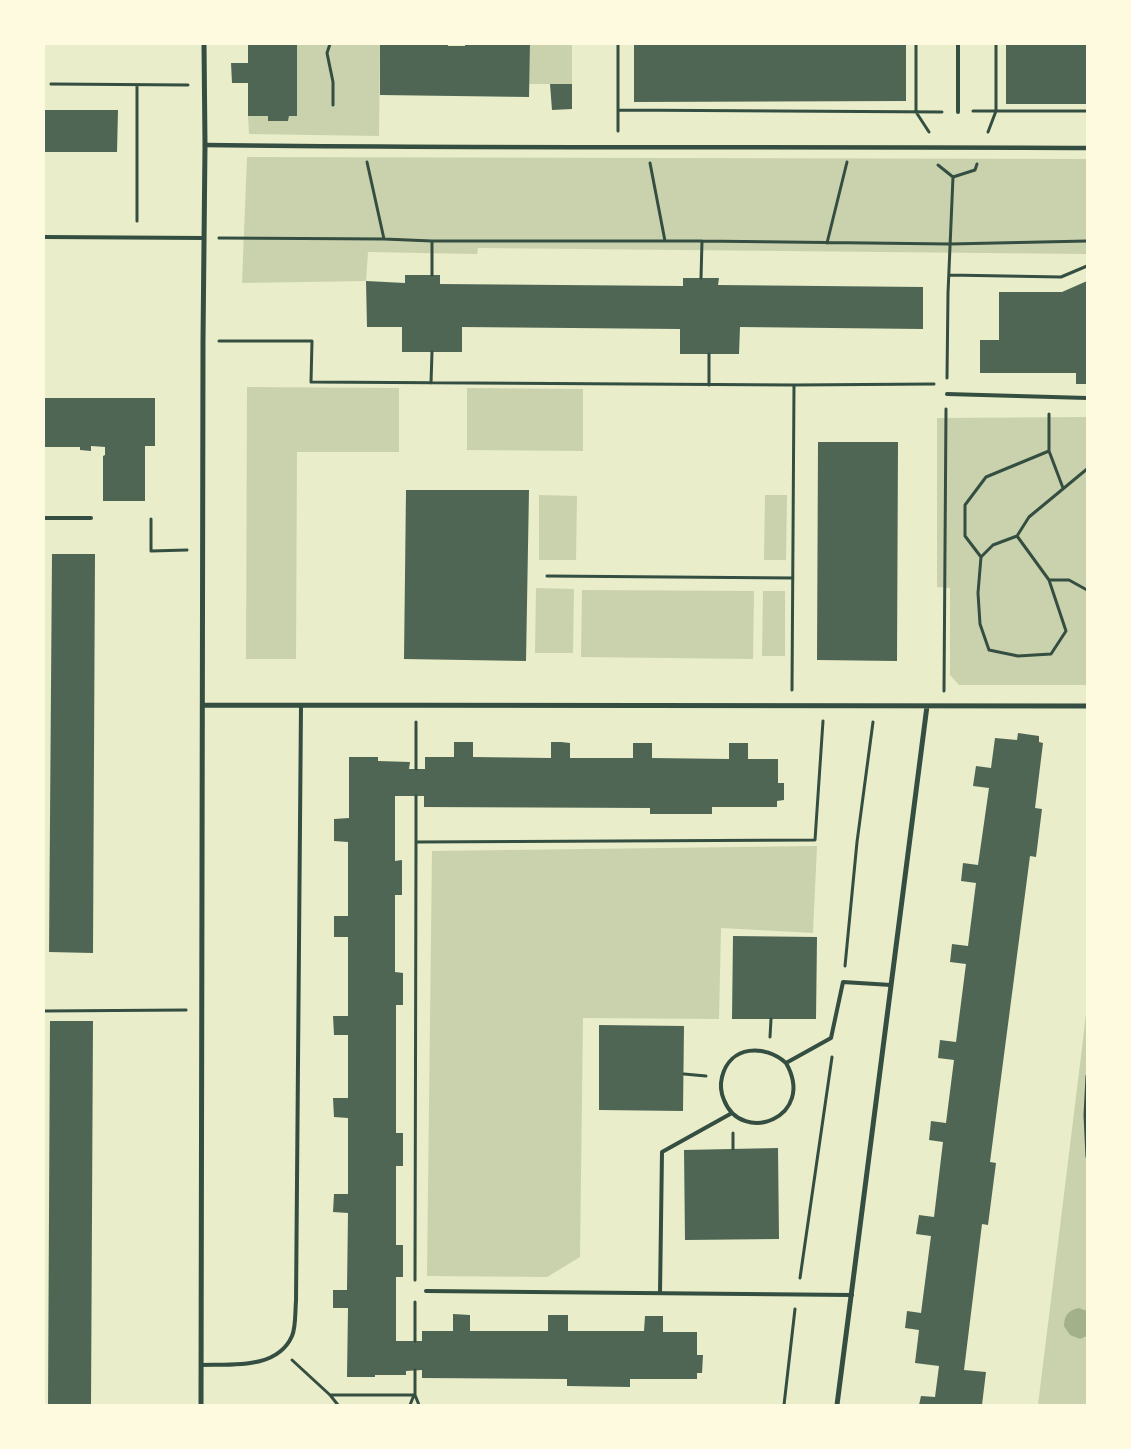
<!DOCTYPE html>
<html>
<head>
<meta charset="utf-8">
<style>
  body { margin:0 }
  #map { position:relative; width:1131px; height:1449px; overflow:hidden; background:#e9edc9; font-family:"IBM Plex Sans",sans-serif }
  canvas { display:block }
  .frame { position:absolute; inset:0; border:45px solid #fefae0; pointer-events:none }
</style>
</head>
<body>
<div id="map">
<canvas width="1131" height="1449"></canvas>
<div class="frame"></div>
</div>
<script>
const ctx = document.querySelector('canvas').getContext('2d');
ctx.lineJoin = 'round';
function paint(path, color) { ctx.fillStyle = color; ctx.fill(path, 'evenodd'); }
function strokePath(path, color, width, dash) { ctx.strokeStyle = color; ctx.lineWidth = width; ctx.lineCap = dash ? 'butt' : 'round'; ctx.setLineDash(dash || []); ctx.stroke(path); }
paint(new Path2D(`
  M297,44H380L379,136L249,134L248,116H268V121H288L289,116L297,115Z
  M530,44H572V84H529Z
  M247,157L1087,159V254L478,248L477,254L368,252L366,281L242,283Z
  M247,387L399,388V452H297L296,659H246Z
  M467,388L583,389V451L467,450Z
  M1087,417V685H959L950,675V588L937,587V418Z
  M539,495L577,496L576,560H539Z
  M765,495H787L786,560H764Z
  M536,588L574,589L573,653H535Z
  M582,590L754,591L753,659L581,657Z
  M763,591H785V656H762Z
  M817,846L813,933L721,928L719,1019L583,1018L580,1257L547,1277L427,1276L432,851Z
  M1087,1004V1405H1038L1082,1048Z`), '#cad2ad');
paint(new Path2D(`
  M1079,1308L1087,1311V1336L1080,1339L1070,1335L1064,1326C1064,1316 1068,1310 1079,1308Z`), '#a3b18a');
paint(new Path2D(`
  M248,44H297V116H289L288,121H268V116H248V83H232L231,63H248Z
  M380,44H448V46H465V44H530L529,97L380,95Z
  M634,44H906V101L634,102Z
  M1006,44H1087V104H1006Z
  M550,84H572V109L552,110Z
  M44,110H118L117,152H44Z
  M405,275H440V284L683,286V278H719L718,285L923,287V329L740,327L739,354H680V329L462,327V352H402V327H367L366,281L405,283Z
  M1087,281V384H1076V373H980V340H999V292H1062Z
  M44,398H155V446H145V501H103V456L105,455V447L91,446V451L80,450V447H44Z
  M818,442H898L897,661L817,660Z
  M406,490H529L526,661L404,659Z
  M52,554H95L93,953L49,952Z
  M1018,733L1039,736V742L1043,743L1035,808L1042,809L1036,857L1030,856L990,1162L996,1163L988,1225L982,1224L964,1370L986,1372L982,1405H919L921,1396L935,1397L939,1366L915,1363L919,1330L905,1328L906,1320L907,1311L921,1313L931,1236L916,1234L919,1215L934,1217L943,1142L929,1140L930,1131L931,1121L946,1123L954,1060L938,1058L940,1040L956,1042L966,964L950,962L952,944L968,946L976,883L961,881L963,863L978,865L989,788L973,786L976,766L991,768L995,738L1017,740Z
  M454,742H473V757L551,758V742H561L570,743V758H633V743H652V758L729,759V743H748V759H778V783H784V800L777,801V807H712V814H650V808L424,807V796H395V861L402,860V895H395V972L403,973V1005H396V1133H403V1166H396V1245H403V1277H396V1341H422V1331H453V1314L470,1315V1331H548V1315H568V1331H644L645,1316H663V1332H697V1355H703L702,1373H697V1379H630V1387L567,1386V1379L422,1378V1370L406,1371V1375H375V1377H347L348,1308H333V1290H347L348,1213L333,1212L334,1194H348V1118L334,1117L333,1098H348V1035H334L333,1016H348V937H334V916H348V842L334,841V819L349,818V757H378V761L410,762L409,769H425V757H454Z
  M733,936L817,937L816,1019H732Z
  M50,1021H93L91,1405H48Z
  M599,1025L684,1026L683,1111L599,1110Z
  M778,1148L779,1239L685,1240L684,1150Z`), '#4f6655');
strokePath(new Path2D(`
  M330,44L327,53L333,82V105
  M916,44V112L929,132
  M51,84L188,85
  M137,85V221
  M618,110L942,112
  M973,111H1087
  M618,131V44
  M988,132L996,111V44
  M367,162L384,239
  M650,163L665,241
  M938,165L953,177L975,170L977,164
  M219,238L384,239L432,241H702L950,244L1087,241
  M827,243L847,162
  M432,275V241
  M949,275L1061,277L1087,266
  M701,278L702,241
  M219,341H312L311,382L794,385L792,690
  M947,378L948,293L953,177
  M431,383L432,352
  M709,385V354
  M794,385L934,384
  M1049,414V451L1063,488
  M1087,469L1029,517L1017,536L1049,580H1069L1087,590
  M151,519V551L187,550
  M1017,536L993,545L981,557L978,593L980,624L989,650L1018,656L1051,654L1066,631L1049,580
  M981,557L965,536V505L986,477L1049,451
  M547,576L793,578
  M944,691L946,409
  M416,769V722
  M416,842V796
  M845,966L857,842L873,722
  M44,1011L186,1010
  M770,1037L771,1019
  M684,1074L706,1076
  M1087,1076L1085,1115L1087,1157
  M733,1149V1133
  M800,1278L832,1057
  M415,1280L416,842L815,840L823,721
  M415,1302V1341
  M292,1360L330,1395L338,1405
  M330,1395H415V1370
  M415,1395L419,1405
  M410,1405L414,1395
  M784,1405L795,1309`), '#344e41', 3);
strokePath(new Path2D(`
  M958,44V112
  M44,237L204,238
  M947,394L1087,398
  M44,518H91
  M786,1063C817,1117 742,1146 724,1100C721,1093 720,1085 722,1077C730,1045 765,1044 786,1063L831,1038L843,982L891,985
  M426,1291L852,1295
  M660,1293L662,1152L732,1113
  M201,1365C231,1364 277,1370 292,1336C296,1327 295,1312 296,1301L301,705`), '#344e41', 4);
strokePath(new Path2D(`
  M205,145C499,149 793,146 1087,148`), '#344e41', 4.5);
strokePath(new Path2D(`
  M203,705L1087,706
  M201,1405L203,341L205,145L204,44
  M837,1405L927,706`), '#344e41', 5);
</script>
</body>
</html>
